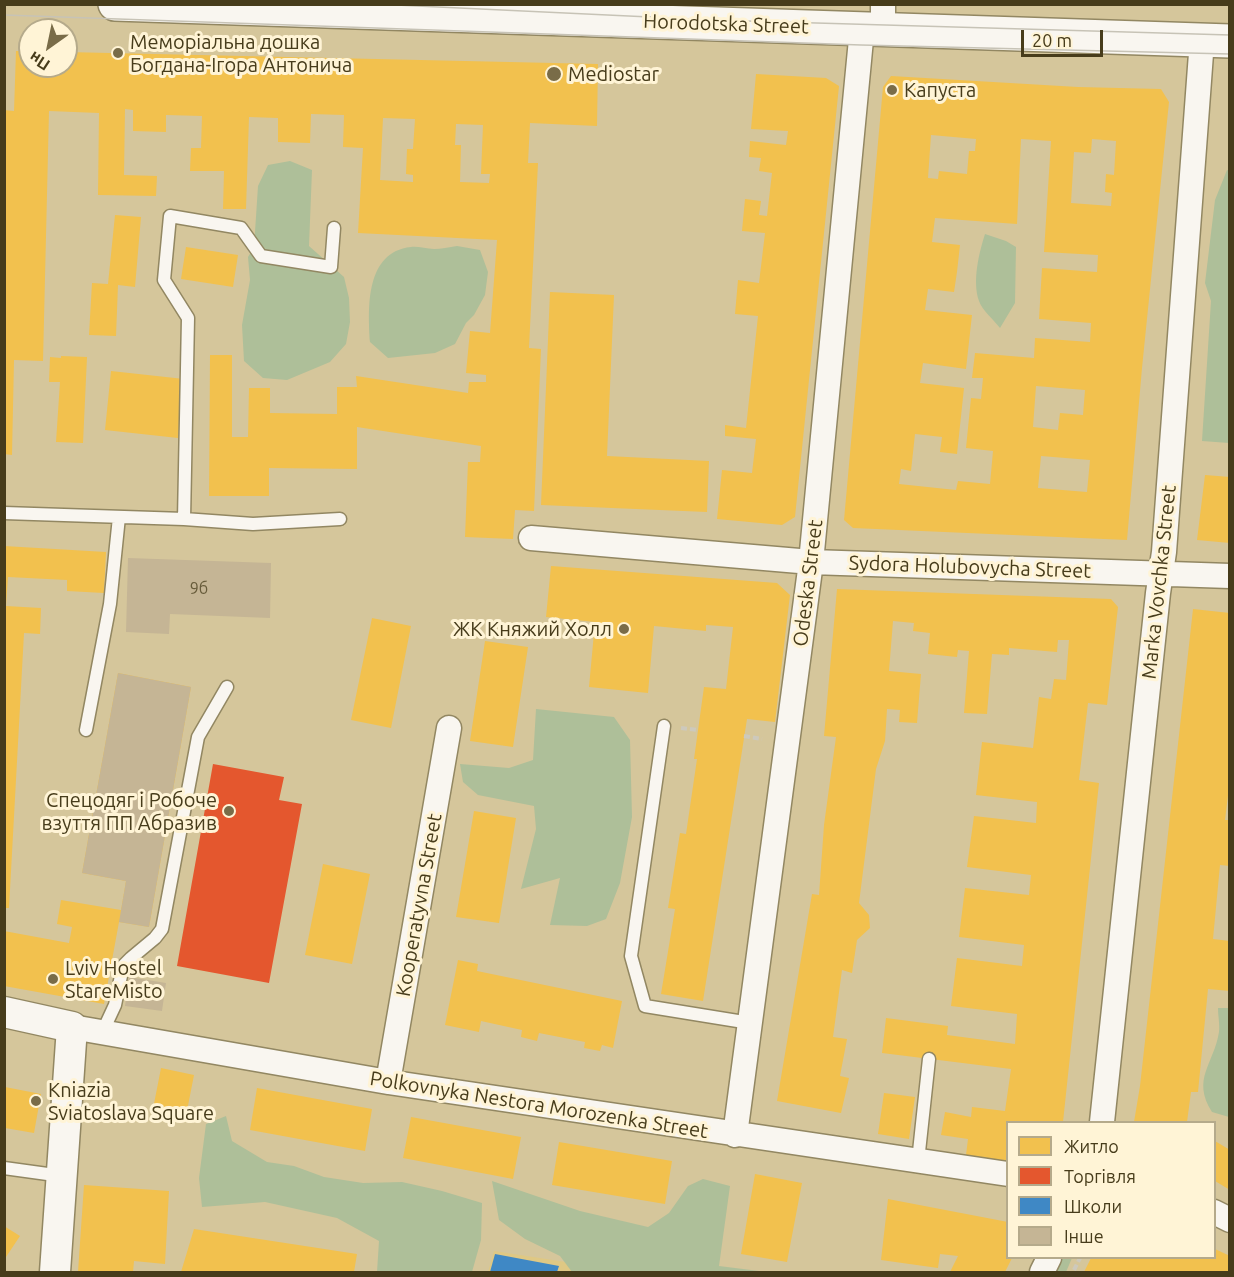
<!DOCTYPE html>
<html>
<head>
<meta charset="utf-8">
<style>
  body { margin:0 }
  #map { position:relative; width:1234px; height:1277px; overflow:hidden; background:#d5c69b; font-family:Ubuntu,sans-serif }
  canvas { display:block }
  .frame { position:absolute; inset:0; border:6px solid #473c1b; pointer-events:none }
  .legend { position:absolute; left:1006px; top:1121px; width:210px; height:138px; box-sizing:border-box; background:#fff4d6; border:2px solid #b5aa8b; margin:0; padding:8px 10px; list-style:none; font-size:18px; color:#473c1b }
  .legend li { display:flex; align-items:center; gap:12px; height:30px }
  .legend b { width:30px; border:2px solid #b5aa8b }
  .north { position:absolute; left:18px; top:18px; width:60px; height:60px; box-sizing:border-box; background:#fff4d6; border:2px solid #b5aa8b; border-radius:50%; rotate:213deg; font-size:16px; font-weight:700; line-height:24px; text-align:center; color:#473c1b }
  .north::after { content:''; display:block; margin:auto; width:21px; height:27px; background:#796c48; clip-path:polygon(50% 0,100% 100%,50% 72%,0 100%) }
  .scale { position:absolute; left:1021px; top:30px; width:82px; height:27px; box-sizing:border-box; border:3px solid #473c1b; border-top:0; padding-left:8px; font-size:18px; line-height:21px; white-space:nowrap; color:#473c1b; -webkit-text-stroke:4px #fff4d6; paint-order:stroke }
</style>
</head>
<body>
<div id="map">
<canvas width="1234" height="1277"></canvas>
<div class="frame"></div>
<ul class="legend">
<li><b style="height:16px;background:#f2c14e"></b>Житло</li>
<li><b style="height:16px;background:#e4572e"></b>Торгівля</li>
<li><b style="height:16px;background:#3f88c5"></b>Школи</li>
<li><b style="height:16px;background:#c5b595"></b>Інше</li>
</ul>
<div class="north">Пн</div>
<div class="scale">20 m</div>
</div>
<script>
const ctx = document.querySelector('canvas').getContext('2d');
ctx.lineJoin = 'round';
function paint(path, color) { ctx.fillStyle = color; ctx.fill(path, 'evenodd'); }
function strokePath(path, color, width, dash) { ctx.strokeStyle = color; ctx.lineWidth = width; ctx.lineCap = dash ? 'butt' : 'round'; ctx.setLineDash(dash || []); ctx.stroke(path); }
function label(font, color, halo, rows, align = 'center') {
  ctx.font = font + ' Ubuntu,sans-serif'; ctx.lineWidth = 6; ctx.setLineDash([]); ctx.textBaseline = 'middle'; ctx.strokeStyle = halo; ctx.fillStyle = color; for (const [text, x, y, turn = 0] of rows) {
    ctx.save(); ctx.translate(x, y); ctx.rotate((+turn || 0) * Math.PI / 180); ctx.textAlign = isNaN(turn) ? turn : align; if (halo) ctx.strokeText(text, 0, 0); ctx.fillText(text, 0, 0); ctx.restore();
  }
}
paint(new Path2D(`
  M494,1251L631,1272H488Z`), '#dfc884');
paint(new Path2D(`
  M290,161L312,170L309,246L344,277L349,298L350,322L346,344L330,362L287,380L263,378L244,361L242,325L250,280L248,257L254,247L258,186L268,165Z
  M1227,170L1230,171L1229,443L1202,441L1211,301L1205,283L1215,200Z
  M985,234L1006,241L1016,247L1015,303L1000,328C994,320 982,310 979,301C972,281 979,253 985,234Z
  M457,246L480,250L488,272L485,295L474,315L466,323L455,344L435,353L388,358L370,342C368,308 365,252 411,247C418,246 426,249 434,249C441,249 449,247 457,246Z
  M536,709L614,717L630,740L632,817L620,883L606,919L587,926L550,925L560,878L521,889L536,829L534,806L478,795L463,782L460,764L509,768L533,760Z
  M1218,1008H1229V1117L1212,1112C1191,1079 1214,1064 1219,1032C1220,1025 1218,1016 1218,1008Z
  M226,1116L232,1141L267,1162L294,1166L324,1177L363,1183L402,1182L442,1191L482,1203L481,1240L472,1272H377L379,1241L337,1218L265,1202L202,1207L199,1178L206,1124Z
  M703,1179L730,1186L719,1266L767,1272H572L560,1256L525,1239L499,1220L492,1181L580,1211L648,1227L669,1213L688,1186Z
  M1055,1258H1072L1066,1272H1048Z`), '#aebf99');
paint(new Path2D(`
  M16,51H30V66H66V52L598,64L597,126L530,123L528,163H538L529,348L541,349L534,511L515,510L513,539L465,537L468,462H480L481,446L357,427V469L269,468V496H209L210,355H232V437H248L249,388H270V413L337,414V387H357L356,376L468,393L469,382H486V375L466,373L470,331L490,333L497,240L358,233L363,148L343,147L344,115L311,114L310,143L278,142V118L249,117L246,209H223L224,171H190L191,148H201L202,116L166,115V132L133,131V110L125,109L124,175L157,176L156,196L98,195L99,113L49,111L43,361L14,360L12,455L4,454V110L14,111ZM383,118L415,119L413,149H407L406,174L413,175V182L380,180ZM456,124L483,125L481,174H490L489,183L460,182L461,145H455Z
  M756,74L826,78L839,86L795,517L782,525L717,519L722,470L752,473L756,439L725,436V425L746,428L758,316L735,314L738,280L759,283L765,233L742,231L745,199L761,201L759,215L767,216L772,173L759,171L761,158L749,157L750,141L786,145L788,131L751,129Z
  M891,76L1078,87L1161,89L1169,102L1142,368L1127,540L853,528L844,520L883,87ZM931,135L976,139L975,151H969L967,174L939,171L938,179L928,178ZM1021,139L1051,141L1044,252L1098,255L1097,272L1042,268L1039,319L1091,323L1090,342L1035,338L1034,358L975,353L972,378H983L981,399L971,398L966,448L993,451L990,484L958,481L956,490L899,484L901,469L911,471L915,434L942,437L940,452L957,454L964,388L920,383L923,363L966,369L972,315L925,310L928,289L954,292L957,272L960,245L932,242L935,218L1017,224ZM1092,139L1116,141L1114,175L1106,174L1105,192L1112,193L1111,206L1071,203L1074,152L1091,153ZM1036,386L1085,390L1083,415L1060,413L1058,430L1033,427ZM1041,456L1090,460L1087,492L1038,488Z
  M115,215L141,217L135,287L118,285L116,336L89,335L92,283L108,284Z
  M186,247L238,255L233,287L181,279Z
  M550,292L614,295L607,456L709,461L707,512L541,505Z
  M61,356L87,357L83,443L56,442L60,382H49L50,357L61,358Z
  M111,371L184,379L178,438L105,430Z
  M1205,475L1230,477V543L1197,540Z
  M4,546L106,552L104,593L67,591V580L8,577L6,606L41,608L40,634L24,633L9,908H4Z
  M551,566L777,583L790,595L775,722L747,719L703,1001L661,994L675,909L668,908L680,833L686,834L697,759H694L704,687L726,689L733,627L706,625V631L654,626L648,693L589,687L595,622L546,617Z
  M837,589L1111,599L1118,607L1107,705L1088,703L1079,780L1099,783L1063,1122H1008V1163L966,1155L968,1139L941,1135L945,1112L971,1117L972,1107L1005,1111L1011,1069L882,1053L886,1018L948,1026L947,1035L1015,1044L1017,1014L951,1006L957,958L1022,966L1024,945L959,937L965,888L1029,895L1031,875L967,867L974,816L1036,823L1037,802L976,795L982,742L1033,748L1039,697L1051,699L1054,679L1066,680L1069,640H1058L1057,652L1009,648V655L992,654L987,714L964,713L969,651L958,650L957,657L928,654L930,633L913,631L914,623L893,621L889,671L921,674L917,723L899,722L900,710L887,709L885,741L876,769L859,903L869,915L870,928L857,940L852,973L842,970L833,1037L847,1039L840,1076L849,1078L841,1113L777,1101L812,894L819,895L824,825L836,737L824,736Z
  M1193,609L1230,613V779L1225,820H1230V866L1220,865L1213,939L1230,941V991L1208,989L1198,1092H1191L1187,1122H1134L1140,1086Z
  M372,618L411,626L391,728L351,720Z
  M485,641L528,647L513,747L470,741Z
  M118,673L191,687L149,927L119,922L104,1004L4,986V931L69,943L72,927L57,924L61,900L121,910L126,881L82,873Z
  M474,811L516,818L499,923L456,917Z
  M323,864L370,874L352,964L305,955Z
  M458,960L478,964L477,971L622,1001L613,1048L602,1045L600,1051L584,1048L585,1042L539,1033L537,1041L521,1037L522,1030L481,1021L479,1032L445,1025Z
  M161,1068L194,1075L185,1121L152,1114Z
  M5,1087L41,1094L34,1133L5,1128Z
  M257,1088L372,1109L365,1151L250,1130Z
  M884,1093L915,1097L909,1139L878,1134Z
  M411,1117L521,1137L513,1179L403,1158Z
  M1215,1141L1230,1150V1190L1215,1181Z
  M559,1142L672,1161L665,1204L552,1185Z
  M755,1174L802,1183L787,1262L741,1254Z
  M84,1185L169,1191L165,1264L134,1261L133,1272H78Z
  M888,1199L1008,1222V1258H1012L1005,1272H950L958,1256L940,1254L938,1268L881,1260Z
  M4,1226L20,1236L4,1260Z
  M194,1229L357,1254L354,1272H181Z
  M1215,1249L1230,1256V1272H1084L1091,1258H1214Z`), '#f2c14e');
paint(new Path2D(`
  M213,764L284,777L279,800L302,804L269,983L177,966Z`), '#e4572e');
paint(new Path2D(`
  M495,1254L559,1266L557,1272H490Z`), '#3f88c5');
paint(new Path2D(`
  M128,558L271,563L270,618L170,614L169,634L126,632Z
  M118,673L191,687L149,927L119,922L126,881L82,873Z
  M129,977L166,983L162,1011L125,1006Z`), '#c5b595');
const service = new Path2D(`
  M4,513L184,519L253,524L340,519
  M184,519L188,318L164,280L170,216L241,228L261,256L331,267L334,228
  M664,726L631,956L645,1006L750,1023
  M86,730L110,604L119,517
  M102,1033L115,1005L123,966L131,958L155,938L162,929L198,737L227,687
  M918,1161L929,1059
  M4,1168L62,1176`);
const minor = new Path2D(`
  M883,30V4
  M531,538L811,562L1230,576
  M72,1027L388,1082L1008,1174
  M388,1082L449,728
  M1102,1122L1158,593L1164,552L1202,40
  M735,1135L811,562L862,29
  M1214,1212L1230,1220
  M1042,1272L1049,1258`);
const tertiary = new Path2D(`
  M4,1012L72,1027L55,1272`);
const primary = new Path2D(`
  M115,4L1230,41`);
strokePath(service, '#928762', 15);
strokePath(minor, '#928762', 27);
strokePath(tertiary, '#928762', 33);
strokePath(primary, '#928762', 36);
strokePath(new Path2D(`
  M681,728L698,730
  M744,736L762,739
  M1074,1270L1080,1258`), '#cdc9bc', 4, [6, 3]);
strokePath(service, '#f9f6f0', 12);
strokePath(minor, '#f9f6f0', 24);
strokePath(tertiary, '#f9f6f0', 30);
strokePath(primary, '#f9f6f0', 33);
strokePath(new Path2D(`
  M375,4L713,20L1230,35
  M4,15L861,45L1230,54`), '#c7c3b6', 1.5);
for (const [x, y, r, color] of [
  [118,53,6,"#796c48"],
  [554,74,8,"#796c48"],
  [892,90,6,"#796c48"],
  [624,629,6,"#796c48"],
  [229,811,6,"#796c48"],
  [53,979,6,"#796c48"],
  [36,1101,6,"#796c48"]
]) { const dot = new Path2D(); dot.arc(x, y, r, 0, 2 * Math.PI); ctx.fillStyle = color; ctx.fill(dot); strokePath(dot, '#fff4d6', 2); }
label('16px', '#675b3a', null, [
  ["9б",199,589]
]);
label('20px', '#473c1b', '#fff4d6', [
  ["Horodotska Street",726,24,2],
  ["Sydora Holubovycha Street",970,567,2],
  ["Marka Vovchka Street",1159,582,-84],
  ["Odeska Street",808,583,-83],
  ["Kooperatyvna Street",419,905,-80],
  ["Polkovnyka Nestora Morozenka Street",539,1105,9]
]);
label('20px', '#473c1b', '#fff4d6', [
  ["Меморіальна дошка",130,42],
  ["Богдана-Ігора Антонича",130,65],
  ["Mediostar",568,74],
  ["Капуста",904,90],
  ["ЖК Княжий Холл",612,629,"right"],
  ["Спецодяг і Робоче",217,800,"right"],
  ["взуття ПП Абразив",217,823,"right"],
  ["Lviv Hostel",65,968],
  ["StareMisto",65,991],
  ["Kniazia",48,1090],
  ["Sviatoslava Square",48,1113]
], 'left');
</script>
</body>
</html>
